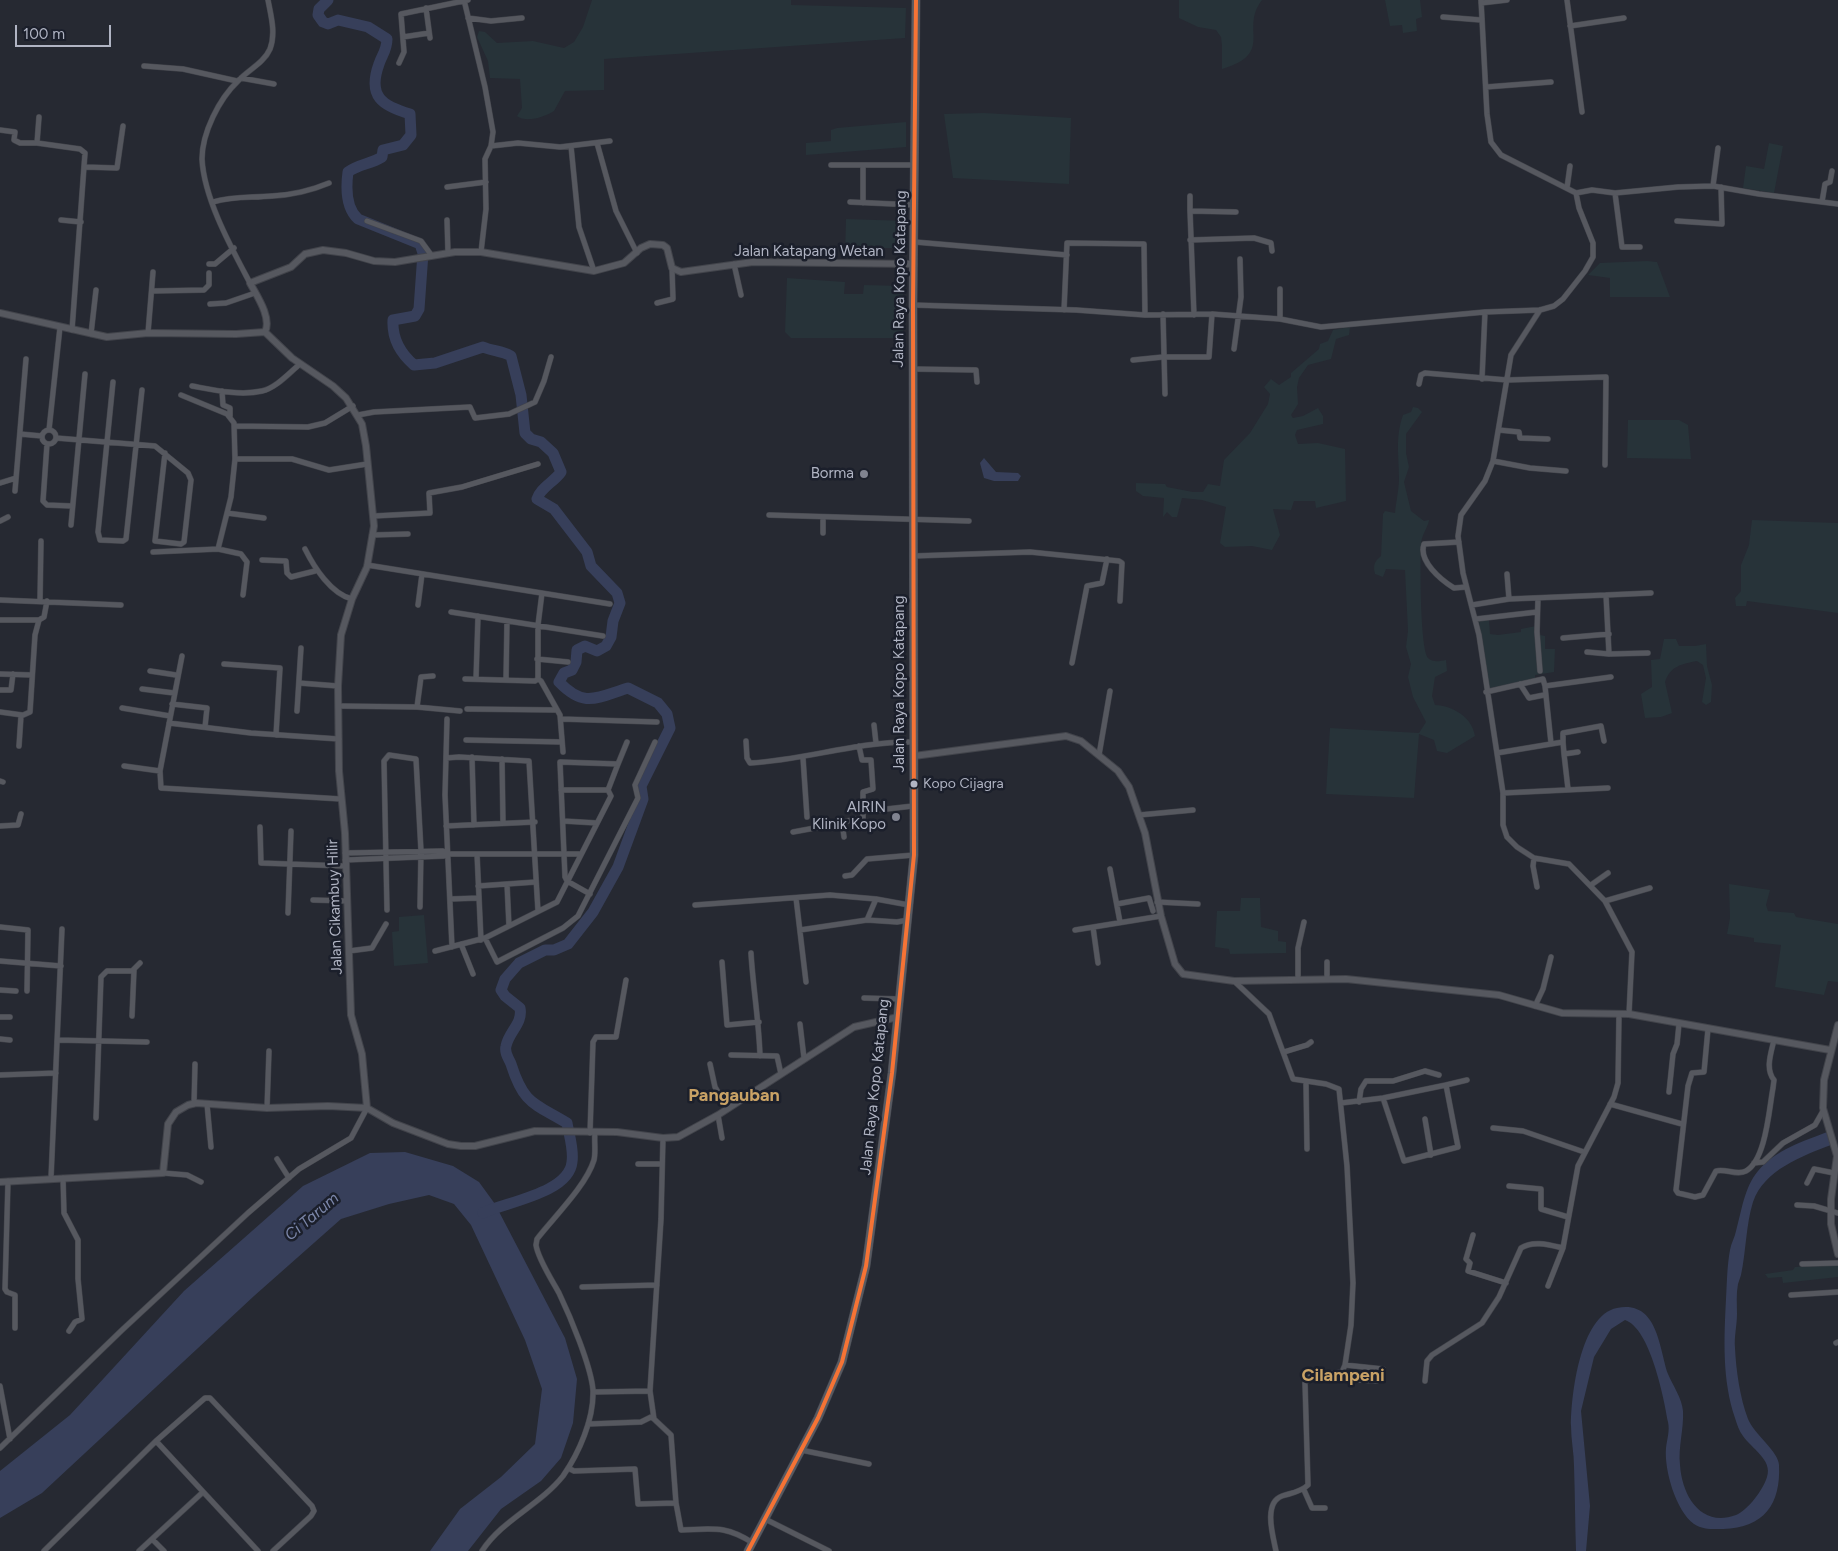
<!DOCTYPE html>
<html>
<head>
<meta charset="utf-8">
<style>
  body { margin:0 }
  #map { position:relative; width:1838px; height:1551px; overflow:hidden; background:#262932; font-family:Figtree,sans-serif }
  canvas { display:block }
  .scale { position:absolute; left:15px; top:25px; width:96px; height:22px; box-sizing:border-box; border:2px solid #b0b4c3; border-top:0; padding-left:6px; font-size:15px; line-height:18px; white-space:nowrap; color:#b0b4c3; -webkit-text-stroke:4px #1b1f2b; paint-order:stroke }
</style>
</head>
<body>
<div id="map">
<canvas width="1838" height="1551"></canvas>
<div class="scale">100 m</div>
</div>
<script>
const ctx = document.querySelector('canvas').getContext('2d');
ctx.lineJoin = 'round';
function paint(path, color) { ctx.fillStyle = color; ctx.fill(path, 'evenodd'); }
function strokePath(path, color, width, dash) { ctx.strokeStyle = color; ctx.lineWidth = width; ctx.lineCap = dash ? 'butt' : 'round'; ctx.setLineDash(dash || []); ctx.stroke(path); }
function label(font, color, halo, rows, align = 'center') {
  ctx.font = font + ' Figtree,sans-serif'; ctx.lineWidth = 5; ctx.setLineDash([]); ctx.textBaseline = 'middle'; ctx.strokeStyle = halo; ctx.fillStyle = color; for (const [text, x, y, turn = 0] of rows) {
    ctx.save(); ctx.translate(x, y); ctx.rotate((+turn || 0) * Math.PI / 180); ctx.textAlign = isNaN(turn) ? turn : align; if (halo) ctx.strokeText(text, 0, 0); ctx.fillText(text, 0, 0); ctx.restore();
  }
}
paint(new Path2D(`
  M592,0H791V5L906,8L905,38L604,59V90L565,91L554,111C545,117 526,123 517,116L522,108L520,79L490,78L488,61L477,37L479,31L485,32L497,43L533,41L564,48L574,42L583,27Z
  M1179,0H1262C1239,29 1276,53 1222,69V46L1221,37L1216,30L1198,27L1179,18Z
  M1385,0H1420L1422,17L1416,19L1417,31L1403,33L1402,25L1390,26Z
  M984,113L1071,118L1069,184L953,178L944,114Z
  M906,122V147L806,155V143L831,141V130L837,128Z
  M1769,143L1783,146L1774,193L1743,188L1746,166L1764,169Z
  M846,219L907,221L906,248H881L879,258L845,256Z
  M1647,261L1657,262L1670,297H1610V278L1588,275L1600,263Z
  M787,278L845,282L844,294H863L864,285L903,286V338H791L785,332Z
  M1350,327L1349,335L1336,339L1331,359L1308,365L1299,378L1297,387L1298,404L1291,415L1293,418L1303,416L1318,408L1323,416V424L1297,430L1295,435L1298,444L1318,443L1345,449L1346,501L1316,508L1315,501H1294L1291,510L1273,509L1280,535L1272,550L1252,546L1225,547L1220,543L1226,507L1202,500L1182,498L1177,517H1172L1167,512L1163,517L1164,498L1143,496L1136,491V483L1165,484L1167,487L1193,492H1203L1208,484L1220,486L1224,460L1250,433L1268,404L1270,394L1264,387L1271,379L1279,385L1291,377V373L1319,349L1320,344L1328,341L1333,330Z
  M1413,407L1418,408L1422,412L1406,434V453L1409,467L1404,482L1411,511L1424,521L1429,520C1428,528 1422,533 1421,544C1420,560 1420,648 1428,658C1433,663 1440,661 1446,660L1447,671L1435,677L1432,696L1435,705C1453,706 1472,717 1475,736L1447,753L1437,751L1434,740L1419,734L1414,798L1326,794L1330,728L1419,733L1426,722L1413,697L1408,677L1411,664L1406,647L1408,631L1405,570L1386,569L1383,577L1375,574C1373,565 1374,562 1381,556L1383,514L1385,511L1395,513C1396,502 1399,489 1399,478C1399,455 1395,438 1403,415L1411,412Z
  M1628,420H1679L1688,425L1691,459L1627,458Z
  M1752,520L1838,523V613L1747,601L1746,606H1736L1735,598L1741,591V565L1749,545Z
  M1489,620L1490,634L1498,635L1521,632V629L1536,626L1535,634L1545,636V649H1555L1554,672L1535,675V683L1489,692L1479,621Z
  M1664,639H1676L1679,646H1695L1706,644L1707,666L1712,685L1711,702L1706,705L1702,702L1706,678L1703,665L1697,661C1682,664 1670,666 1665,682L1672,713L1661,717L1645,718L1641,694L1652,687L1651,660L1660,659Z
  M1729,884L1770,890L1766,905L1768,911L1794,913L1796,917L1838,924V982L1828,981L1824,995L1775,987L1781,945L1754,942V938L1727,934L1730,918Z
  M1241,898H1260L1261,927L1278,931V941L1286,942V953L1230,954L1229,949L1215,947L1217,911H1240Z
  M424,915L428,963L394,966L392,932L399,931V917Z
  M1838,1264V1277L1783,1283L1782,1277L1768,1278L1765,1274L1793,1270L1795,1267Z`), '#273339');
paint(new Path2D(`
  M984,458L996,472L1018,473L1021,476L1018,481H994L984,478L980,463Z
  M1827,1132L1831,1145C1802,1156 1764,1170 1753,1202C1746,1224 1746,1252 1741,1275L1738,1284C1736,1294 1737,1304 1737,1314C1737,1325 1734,1337 1735,1348C1736,1370 1740,1398 1748,1419C1754,1434 1779,1452 1779,1465C1781,1504 1764,1528 1723,1529C1713,1529 1703,1530 1694,1524C1676,1511 1664,1470 1666,1448C1667,1439 1670,1431 1668,1422C1664,1398 1650,1328 1625,1320L1611,1329L1594,1357L1581,1411L1590,1506L1586,1551H1576C1575,1523 1575,1494 1574,1466C1574,1453 1571,1440 1571,1426C1571,1396 1580,1315 1617,1308C1658,1300 1659,1348 1668,1374C1673,1386 1682,1398 1683,1411C1684,1429 1678,1447 1680,1465C1682,1496 1701,1528 1736,1515C1748,1510 1763,1490 1767,1477C1773,1460 1751,1448 1743,1436C1739,1431 1737,1424 1735,1418C1722,1380 1724,1338 1726,1299C1727,1283 1727,1266 1730,1250C1731,1243 1735,1237 1736,1231C1742,1210 1744,1188 1758,1171C1775,1150 1804,1141 1827,1132Z
  M405,1152L453,1166L479,1182L495,1204L565,1338L577,1379L573,1423L561,1458L541,1481L501,1509L468,1551H430L460,1509L501,1477L535,1444L542,1389L525,1340L471,1225L454,1204L429,1195L389,1204L341,1219L254,1296L42,1493L0,1518V1471L70,1415L184,1291L303,1186L370,1153Z`), '#373f5a');
strokePath(new Path2D(`
  M328,0L319,9L318,15L323,22L328,24L338,20L368,27L387,39C387,50 382,55 379,64C367,97 383,106 410,114L411,135L403,145L383,150L382,157C371,164 359,164 348,172C346,187 346,208 358,219L420,244L423,253L419,309L415,316L393,320C392,338 400,353 414,365L435,363L483,347C493,351 502,351 511,356L521,395L525,433L531,439L541,442L553,453L561,472C554,482 540,488 537,499L554,509L587,552L591,566L617,593L620,603L613,621L611,637L606,646L597,651L585,646L577,650L576,662L572,670L564,673L559,682C584,708 596,698 628,688L658,703L667,714L670,728L641,786L643,799L618,867L593,912L568,944L554,950H545L519,963L505,979L501,990L505,996L520,1008C523,1024 509,1031 506,1046C504,1054 509,1058 511,1064C524,1105 534,1103 567,1123C569,1135 574,1149 572,1162C569,1193 506,1202 483,1213`), '#373f5a', 11);
const minor = new Path2D(`
  M464,0L485,87L493,132L491,146L485,159L486,209L481,252
  M1567,0L1582,112
  M1481,3L1507,0
  M426,8L430,38
  M1443,17L1481,20
  M468,18L491,21L522,18
  M1570,26L1624,18
  M403,37L429,33
  M399,63L404,52L401,14L468,0
  M144,66L183,69L237,81
  M241,78L274,84
  M1486,87L1551,82
  M39,117L37,143L80,149L85,153L72,330
  M0,130L15,132L14,140L20,143H37
  M597,143L616,211L637,253
  M491,146L518,143L560,147L610,141
  M571,146L579,227L594,271
  M831,165H915
  M863,165V203
  M85,167L117,168L123,126
  M1713,186L1718,148
  M447,187L486,182
  M1567,188L1570,166
  M1576,193L1592,190L1615,193L1678,187L1713,186L1759,194L1838,204
  M1615,193L1622,247H1640
  M1190,196V211
  M213,202C233,196 251,198 272,196C292,195 310,191 329,183
  M850,202L915,205
  M1822,202L1825,184L1830,182L1832,171
  M61,220L81,222
  M447,220L448,253
  M367,221L421,241L432,256
  M1677,221L1722,224L1721,187
  M1190,240L1254,238L1271,243L1272,251
  M915,242L1067,255
  M209,264H215L234,248
  M734,264L741,295
  M250,283C232,249 204,199 202,159C202,133 219,99 238,81C248,70 264,63 270,49C276,33 271,16 268,0
  M152,291L204,290L209,285V273
  M657,303L673,299L672,268
  M210,304L226,303L255,293
  M913,305L1076,310L1145,315L1212,314L1280,319L1321,327L1485,312L1540,310L1554,306L1563,299L1585,271L1593,257V243L1579,208L1576,193L1501,155L1491,142L1487,114L1481,0
  M1064,310L1067,243L1144,244L1145,315
  M1540,310L1511,355L1493,461L1485,481L1461,515L1458,536L1463,573L1479,635L1503,793V825L1507,837L1517,847L1534,858L1569,864L1605,901L1632,952L1629,1014
  M1163,314L1165,394
  M1194,315L1190,211L1236,212
  M1280,319V289
  M148,333L153,272
  M91,334L96,290
  M1234,349L1241,297L1240,259
  M1133,360L1163,357H1209L1212,314
  M913,369L976,370L977,382
  M1482,379L1485,312
  M113,382L98,532L100,540L123,541L126,539L142,390
  M1419,384L1421,375L1425,373L1507,380L1606,377L1605,465
  M192,386C214,390 240,396 262,391C276,388 289,373 300,364
  M222,391L223,405L230,408V416
  M181,395L227,414L234,423L235,459L231,497L218,549L241,554L247,562L243,595
  M358,415L374,412L470,407L475,418L509,414L535,402L544,381L551,357
  M234,426L308,427L325,423L353,406
  M49,430L60,327
  M1499,430L1519,432L1520,438L1548,439
  M42 437a7 7 0 1 1 14 0a7 7 0 1 1-14 0Z
  M20,434L42,436
  M56,438L155,446L188,473L191,480L184,542L181,544L155,541L165,453
  M47,444L43,501L47,505L72,506
  M235,459H292L329,470L367,464
  M1493,461L1530,468L1566,471
  M0,483L16,478
  M15,491L26,359
  M227,513L264,518
  M769,515L969,521
  M374,516L430,513L429,493L462,487L538,464
  M0,521L8,517
  M71,525L85,374
  M823,533V517
  M372,535L408,534
  M1459,542L1424,544C1418,561 1441,580 1454,588L1466,587
  M305,549C314,567 331,594 352,599
  M153,552L218,549
  M913,556L1030,552L1119,561L1122,563L1120,601
  M262,560L286,561L287,573L291,577L315,571
  M367,565L610,604
  M1507,574L1509,599
  M542,593L538,625V679L541,681L560,715L563,752
  M1606,595L1651,593
  M1538,598L1537,632L1540,671
  M0,600L121,605
  M40,601L41,541
  M418,605L422,574
  M1472,605L1509,599L1606,595L1609,654L1648,653
  M451,612L603,636
  M1476,619L1537,612
  M0,620H39L44,617L47,601
  M1563,638L1609,634
  M1587,652L1609,654
  M182,656L160,771L161,788L341,799
  M537,659L568,662
  M1072,663L1087,586L1102,583L1107,559
  M224,664L280,668L276,735
  M150,671L176,675
  M0,674L32,675
  M465,679L535,681L538,679
  M476,679L478,616
  M506,680L507,621
  M299,683L338,686
  M1520,684L1529,698L1544,695
  M142,689L174,693
  M0,690H11L13,674
  M1486,692L1543,679L1545,686
  M172,704L207,708L205,727
  M339,706L417,707L421,677L433,676
  M417,707L460,711
  M122,708L170,716
  M467,709L557,710
  M297,711L301,648
  M0,712L22,715
  M447,719L445,795L452,947
  M561,719L657,722
  M169,723L251,733L339,739
  M874,725L876,743
  M466,740L562,742
  M746,741L747,758L750,763C806,760 858,741 914,742
  M1563,742V733L1601,726L1604,741
  M1551,743L1545,686L1611,677
  M19,746L21,716L30,712L35,635L39,620
  M1497,753L1563,742L1564,754L1578,752
  M1564,754L1568,789
  M1099,755L1110,691
  M472,757L474,825
  M446,758L459,757L529,761L538,911
  M803,758L807,817
  M502,759L503,823
  M618,764L627,742
  M124,766L160,771
  M0,781L3,782
  M1503,793L1608,788
  M878,810L913,806
  M1139,815L1193,810
  M563,821L597,823
  M0,826L18,825L21,814
  M446,826L535,822
  M260,827L261,863L345,866
  M793,832L842,823
  M844,837L842,822L863,818V792L873,789L871,760H862L859,746
  M447,854H580
  M477,854L481,940
  M1534,858L1533,866L1537,887
  M345,860L444,856L447,854L443,851L345,853
  M1110,869L1120,922
  M845,876L852,875L867,859L914,855
  M507,884L509,926
  M1591,885L1608,873
  M478,886L536,882
  M590,894L567,881L565,877L560,762L618,764L608,790
  M796,898L806,982
  M450,899L479,898
  M313,900L347,901
  M1605,901L1650,888
  M1157,902L1198,904
  M1117,904L1149,898L1153,911
  M695,905L830,895L876,899L909,905
  M387,910L384,761L389,755L416,759L421,851L420,907
  M288,913L291,831
  M867,920L876,899
  M0,927L28,930L27,991
  M1093,927L1098,963
  M800,930L867,920L897,922L908,920
  M1075,930L1161,916
  M485,938L497,962L563,928L578,916L638,798L635,785L655,742
  M461,944L473,974
  M349,951L372,948L386,924
  M435,951L485,938L557,902L611,796L608,790H561
  M751,953C753,988 759,1021 760,1056
  M0,961L61,966
  M722,962L727,1025L759,1022
  M1298,979V948L1304,922
  M1327,979V962
  M1234,981L1269,1014L1293,1079L1326,1084L1339,1089L1347,1166L1353,1283L1351,1325L1345,1365L1342,1372L1312,1375L1305,1383L1308,1485C1301,1492 1291,1493 1282,1496C1263,1503 1273,1536 1276,1551
  M0,990L16,991
  M864,998L899,999
  M1535,1006L1543,989L1551,957
  M132,1016L134,970
  M0,1017H10
  M800,1024L804,1058
  M1708,1029L1704,1072L1692,1073L1688,1086L1676,1190L1678,1193L1695,1197L1703,1195L1716,1171C1725,1168 1737,1176 1746,1171C1766,1160 1769,1109 1773,1088L1774,1080C1765,1069 1771,1053 1774,1040
  M0,1039L10,1040
  M57,1040L147,1042
  M1284,1052L1307,1045L1311,1042
  M731,1055L777,1056L781,1074
  M710,1064L715,1087L727,1107
  M0,1075L56,1073
  M1306,1083L1307,1149
  M1446,1085L1467,1080
  M1669,1092L1673,1054L1677,1044L1679,1024
  M1359,1102L1361,1089L1366,1081H1393L1425,1071L1439,1075
  M1341,1103L1383,1098L1446,1085L1458,1147L1404,1161L1383,1098
  M194,1104L195,1064
  M207,1104L211,1147
  M1610,1104L1682,1124
  M267,1108L269,1051
  M718,1115L722,1138
  M96,1118L101,977L107,971H132L140,963
  M1425,1119L1431,1155
  M1493,1128L1523,1131L1584,1152
  M590,1133L593,1042L596,1037H616L626,980
  M663,1138L661,1219L650,1391L654,1419L671,1435L676,1503L681,1530C713,1529 725,1525 753,1543
  M277,1159L289,1178
  M1754,1163L1763,1162L1783,1143L1815,1125L1823,1111
  M638,1164H662
  M163,1173L187,1175L201,1182
  M51,1178L62,929
  M63,1178L64,1213L78,1240V1279L82,1319L75,1322L69,1331
  M8,1181L5,1289L7,1292L15,1295V1328
  M1807,1183L1814,1169L1834,1173
  M1509,1186L1541,1189V1209L1568,1217
  M1797,1205L1814,1206L1838,1213
  M1473,1235L1466,1259L1470,1263L1468,1271L1506,1283
  M1802,1264L1838,1263
  M1548,1286L1563,1248
  M582,1287L657,1285
  M1791,1295L1838,1292
  M1836,1343L1838,1342
  M1336,1374L1345,1379L1377,1381L1383,1369L1345,1365
  M1425,1381L1427,1361L1432,1355L1482,1323L1499,1297L1521,1248C1533,1240 1550,1245 1563,1248L1578,1166L1614,1097L1618,1083L1619,1014
  M0,1386L10,1439
  M593,1392L650,1391
  M588,1424L641,1422L651,1417L654,1419
  M156,1441L258,1551
  M0,1448L121,1331L248,1213L299,1169L351,1138L367,1108
  M801,1450L869,1464
  M568,1468L574,1471L635,1469L638,1504L676,1503
  M1304,1490L1312,1508H1325
  M765,1519L829,1551
  M152,1539L203,1492
  M44,1551L156,1441L205,1398H210L312,1506L314,1511L311,1516L273,1551
  M139,1551L152,1539L164,1551
  M482,1551C502,1520 540,1505 563,1476C579,1453 594,1419 593,1390C591,1366 570,1316 559,1293C552,1280 538,1259 536,1245L537,1239C554,1217 586,1186 594,1160C596,1152 594,1141 595,1133`);
const tertiary = new Path2D(`
  M0,313L107,337L148,333L236,334L265,332
  M265,332L292,358L333,386L346,398L362,424L366,446L374,526L367,567L352,599L341,635L338,686L339,771L345,833L351,1015L362,1054L367,1108
  M265,332C272,318 257,296 250,283L291,267L305,254L323,250L346,253L374,261L395,262L455,252H481L594,271L624,263L641,248L650,244L663,245L667,248L672,268L681,272L753,262L914,264
  M914,756L1066,736L1081,741L1118,771L1129,787L1145,833L1161,916L1175,964L1183,974L1234,981L1346,979L1499,995L1562,1013L1629,1014L1830,1050
  M1838,1025L1824,1080L1823,1108L1837,1156L1831,1199V1224L1838,1254
  M367,1108L393,1123L448,1144L461,1146H475L535,1131L617,1132L663,1138L678,1137L718,1115L854,1027L898,1017
  M0,1182L163,1173L168,1124L176,1112L188,1105L196,1103L267,1108L328,1106L367,1108`);
const primary = new Path2D(`
  M748,1551L818,1418L842,1362L866,1266L892,1073L914,855L913,305L916,0`);
strokePath(minor, '#42444b', 6);
strokePath(tertiary, '#42444b', 8);
strokePath(primary, '#44464f', 9);
strokePath(minor, '#56585f', 5);
strokePath(tertiary, '#56585f', 6);
strokePath(primary, '#585a61', 8);
strokePath(new Path2D(`
  M748,1551L818,1418L842,1362L866,1266L892,1073L914,855L913,305L916,0`), '#f57335', 4);
for (const [x, y, r, color] of [
  [864,474,5,"#808390"],
  [914,784,4.5,"#b0b4c3"],
  [896,817,5,"#808390"]
]) { const dot = new Path2D(); dot.arc(x, y, r, 0, 2 * Math.PI); ctx.fillStyle = color; ctx.fill(dot); strokePath(dot, '#1b1f2b', 2); }
label('14px', '#b0b4c3', '#1b1f2b', [
  ["Kopo Cijagra",923,784]
], 'left');
label('15px', '#b0b4c3', '#1b1f2b', [
  ["Jalan Katapang Wetan",809,252],
  ["Jalan Raya Kopo Katapang",900,279,-89],
  ["Jalan Raya Kopo Katapang",900,684,-90],
  ["Jalan Cikambuy Hilir",335,907,-92],
  ["Jalan Raya Kopo Katapang",875,1087,-84]
]);
label('15px', '#b0b4c3', '#1b1f2b', [
  ["Borma",854,474],
  ["AIRIN",886,808],
  ["Klinik Kopo",886,825]
], 'right');
label('italic 16px', '#7b86a9', '#1b1f2b', [
  ["Ci Tarum",312,1217,-40]
]);
label('bold 18px', '#c9a265', '#1b1f2b', [
  ["Pangauban",734,1096],
  ["Cilampeni",1343,1376]
]);
</script>
</body>
</html>
